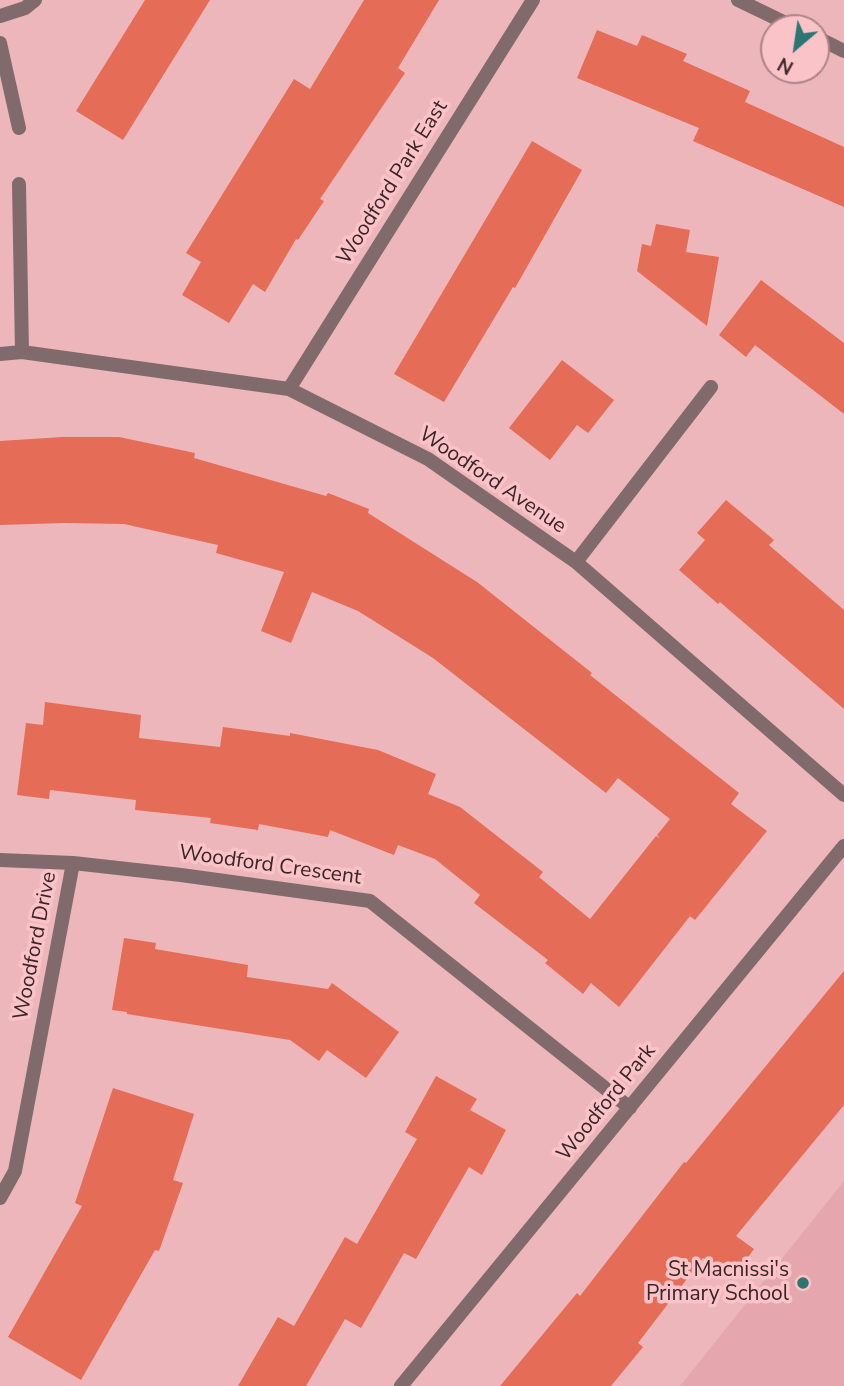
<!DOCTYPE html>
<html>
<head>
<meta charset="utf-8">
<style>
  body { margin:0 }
  #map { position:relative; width:844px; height:1386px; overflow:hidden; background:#edb6bb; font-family:"Nunito Sans",sans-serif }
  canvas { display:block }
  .north { position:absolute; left:760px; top:14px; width:70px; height:70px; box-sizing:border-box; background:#fac3c8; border:2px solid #ad8488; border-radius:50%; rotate:209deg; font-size:19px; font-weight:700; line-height:28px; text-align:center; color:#3a2527 }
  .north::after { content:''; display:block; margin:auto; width:24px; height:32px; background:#2b7573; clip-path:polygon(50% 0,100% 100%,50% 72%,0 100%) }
</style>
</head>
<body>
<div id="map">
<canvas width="844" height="1386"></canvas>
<div class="north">N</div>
</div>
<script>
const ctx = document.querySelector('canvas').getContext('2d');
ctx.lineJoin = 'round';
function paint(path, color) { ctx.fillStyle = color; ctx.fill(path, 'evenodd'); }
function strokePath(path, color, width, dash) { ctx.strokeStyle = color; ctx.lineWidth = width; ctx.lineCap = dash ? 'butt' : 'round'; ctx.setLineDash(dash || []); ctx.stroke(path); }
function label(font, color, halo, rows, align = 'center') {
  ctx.font = font + ' "Nunito Sans",sans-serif'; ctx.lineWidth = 7; ctx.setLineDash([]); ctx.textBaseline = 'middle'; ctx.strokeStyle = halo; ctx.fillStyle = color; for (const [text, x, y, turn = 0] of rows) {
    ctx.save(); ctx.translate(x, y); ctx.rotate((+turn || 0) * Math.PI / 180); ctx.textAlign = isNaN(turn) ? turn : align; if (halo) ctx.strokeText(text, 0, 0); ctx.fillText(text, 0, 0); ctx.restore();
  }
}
paint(new Path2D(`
  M844,1181V1386H680Z`), '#e5a7ad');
paint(new Path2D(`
  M145,0H210L123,140L76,111Z
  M364,0H439L398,68L405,73L320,199L324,201L298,240L296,239L265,292L253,284L229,323L182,295L201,262L186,253L294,79L310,89Z
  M597,30L637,46L642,35L687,54L683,61L750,91L745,102L844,147V207L693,141L699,128L577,78Z
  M532,141L582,170L515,288L513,287L444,402L394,374Z
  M656,224L690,230L686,252L719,257L707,326L637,271L642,244L651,246Z
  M761,280L844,343V414L755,345L746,357L719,335Z
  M562,360L614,400L588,433L577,425L550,460L509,428Z
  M63,437H119L195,453L194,458L326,496L328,493L369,509L368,513L477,582L592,673L590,675L739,793L731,804L767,831L695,920L690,916L619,1007L591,983L583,994L545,963L548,960L474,903L480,895L435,859L398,845L394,855L330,830L328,837L259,824L258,830L210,823L211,818L135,810L136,800L50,790L49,799L17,795L26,723L43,725L45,702L141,715L139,738L220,747L223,727L290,736V733L378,750L436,774L428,794L460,807L543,872L539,877L590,919L656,836L660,838L657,835L670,819L618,778L606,793L433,658L358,611L312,592L291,643L261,631L284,572L216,553L218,545L124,524L64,523L0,525V441Z
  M726,500L774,540L769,545L844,610V709L720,602L718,604L679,570L705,540L697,533Z
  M124,938L156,943L155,949L248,965L247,977L328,989L332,983L399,1032L366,1078L327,1050L319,1061L290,1040L127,1014V1012L112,1010Z
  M844,971V1105L736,1236L754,1249L731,1280L703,1258L638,1343L643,1347L611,1386H500L577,1293L580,1296L684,1162L686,1163Z
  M436,1076L477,1099L470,1110L506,1130L482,1175L469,1167L416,1259L404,1253L361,1328L345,1319L306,1386H238L278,1317L294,1326L345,1237L357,1244L417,1139L405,1132Z
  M113,1088L194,1114L173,1180L183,1183L159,1251L155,1250L81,1380L8,1337L82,1206L75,1203Z`), '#e56c56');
strokePath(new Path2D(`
  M19,184L22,352`), '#816a6c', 14);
strokePath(new Path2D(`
  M738,0L796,28
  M0,16L25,8L35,0
  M816,37L844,51
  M0,43L19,128
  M0,354L22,352L289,389L428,459L576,562L844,795
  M289,389L533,0
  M576,562L711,387
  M0,860L73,863L181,875L370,901L630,1108
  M0,1198L15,1171L73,863
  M401,1386L844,846`), '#816a6c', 14);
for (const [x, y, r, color] of [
  [803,1283,7,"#2b7573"]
]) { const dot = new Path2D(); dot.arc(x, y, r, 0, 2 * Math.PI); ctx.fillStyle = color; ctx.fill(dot); strokePath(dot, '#fac3c8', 2.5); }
label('21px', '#3a2527', '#fac3c8', [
  ["Woodford Park East",393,183,-58],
  ["Woodford Avenue",492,481,34],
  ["Woodford Crescent",270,866,8],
  ["Woodford Drive",36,946,-79],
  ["Woodford Park",607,1103,-51]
]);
label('21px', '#3a2527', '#fac3c8', [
  ["St Macnissi's",789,1271],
  ["Primary School",789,1295]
], 'right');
</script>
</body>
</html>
